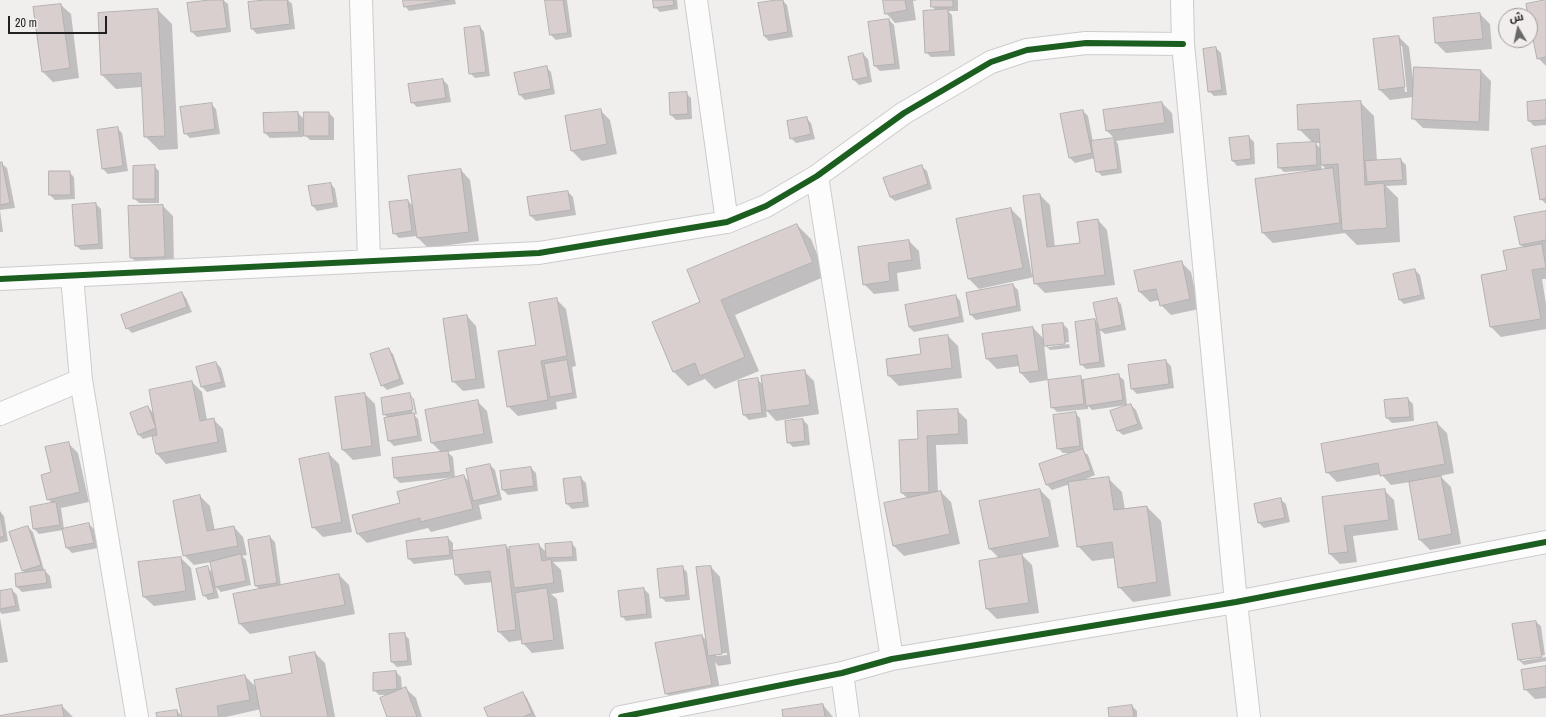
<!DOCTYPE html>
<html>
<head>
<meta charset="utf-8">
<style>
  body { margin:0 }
  #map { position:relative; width:1546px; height:717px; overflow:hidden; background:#f1eeee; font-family:"Archivo Narrow",Cairo,sans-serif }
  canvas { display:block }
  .north { position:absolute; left:1498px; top:8px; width:40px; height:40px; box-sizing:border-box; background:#f2eded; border:1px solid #9f9b9b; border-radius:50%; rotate:351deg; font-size:11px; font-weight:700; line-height:16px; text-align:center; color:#222121 }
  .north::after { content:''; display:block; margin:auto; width:14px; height:18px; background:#6a6969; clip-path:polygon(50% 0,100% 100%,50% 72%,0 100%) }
  .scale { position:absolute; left:8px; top:16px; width:99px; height:18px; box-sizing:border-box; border:2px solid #222121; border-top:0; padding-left:5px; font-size:12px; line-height:14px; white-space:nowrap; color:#222121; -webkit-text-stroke:3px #f2eded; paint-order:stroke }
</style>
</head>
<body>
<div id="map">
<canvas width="1546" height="717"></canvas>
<div class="north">ش</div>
<div class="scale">20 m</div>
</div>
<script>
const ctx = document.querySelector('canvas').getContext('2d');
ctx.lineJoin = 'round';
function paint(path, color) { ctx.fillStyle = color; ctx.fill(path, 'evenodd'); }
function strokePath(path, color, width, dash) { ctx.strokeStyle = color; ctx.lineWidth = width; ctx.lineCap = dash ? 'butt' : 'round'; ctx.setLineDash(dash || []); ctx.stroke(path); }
paint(new Path2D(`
  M218,0H223L228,4L231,32L197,37L192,32Z
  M275,0H288L292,4L295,29L257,34L252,29Z
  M404,0H455L456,4L409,11L405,6Z
  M546,0H567L572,37L556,40L551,35Z
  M654,0H677L678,9L660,12L655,7Z
  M782,0L787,5L793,37L769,41L764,36L759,4Z
  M884,0H918L913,1L916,20L895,23L886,13Z
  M932,0H958V11H948L952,15L955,56L931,57L926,52L936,11L932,6Z
  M1546,1V66L1538,58L1529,16Z
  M61,5L71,14L79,78L53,82L43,72Z
  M158,10L172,24L178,149L159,150L145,136L142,87L116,89L102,75Z
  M1480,14L1490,24L1492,49L1446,53L1436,43Z
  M889,20L894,25L900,69L880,71L875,66L869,23Z
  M480,27L484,32L490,76L475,78L470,73Z
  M1399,37L1409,47L1413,79H1414L1415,68L1481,71L1491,81L1489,131L1423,128L1413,118V97L1390,100L1380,90L1374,40ZM1400,46H1402L1407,92H1405Z
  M1216,48L1221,53L1227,95L1214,96L1209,91Z
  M863,54L868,59L872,82L859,85L854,80Z
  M546,67L551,72L555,94L525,100L520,95Z
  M443,80L448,85L451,102L417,107L412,102Z
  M686,93L691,98L692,119L676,120L671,115Z
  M1546,101V125L1534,126L1529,121Z
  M1360,102L1374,116L1377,161L1401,160L1406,165L1407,185L1386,186L1398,198L1400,242L1357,245L1345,233L1273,243L1263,233L1314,172V170L1284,172L1279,167L1313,143L1299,129ZM1315,143H1321V149ZM1321,164L1327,170L1322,171Z
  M1162,103L1172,113L1174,133L1116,141L1118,144L1122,173L1102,176L1097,171L1095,158L1075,163L1070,158L1083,111L1088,116L1093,142L1115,139L1107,131Z
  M211,104L216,109L220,134L190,138L185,133Z
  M600,110L610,120L617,154L582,161L572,151L566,117Z
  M298,113L303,118V137L270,138L265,133Z
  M329,113L334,118V140H310L305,135Z
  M806,118L811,123L815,139L796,143L791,138Z
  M117,128L122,133L128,171L108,174L103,169L98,131Z
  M1249,137L1254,142L1255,164L1237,166L1233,161Z
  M1546,147V204L1541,199Z
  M0,164H2L7,168L15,208L0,210L3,232H0Z
  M154,166L159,171V203H139L134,198Z
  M922,167L927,171L932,189L895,201L890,197Z
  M461,170L470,180L479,241L428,248L418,238L417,236L399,238L394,233L390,203L408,201L413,206Z
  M69,172L74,177L75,199L55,200L50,195Z
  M331,184L335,189L338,207L317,211L313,206Z
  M568,192L573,197L576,215L536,221L531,216L528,198Z
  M1040,195L1050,205L1055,247L1081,244L1098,220L1107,230L1115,285L1045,293L1035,283L1034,277L979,289L969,279L1011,209L1021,219L1032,275L1034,274Z
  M96,204L101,209L103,249L81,250L76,246Z
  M163,206L173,216L174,266L141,267L131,257Z
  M1546,212V279H1542L1546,304V329L1501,337L1491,327L1508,271L1524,248L1521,245Z
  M797,225L811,239L826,276L735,315L759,371L715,389L705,379L688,386L674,372L653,322L701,302Z
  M909,241L919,251L921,269L897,273L899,291L874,294L864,284Z
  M1181,262L1191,272L1199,309L1171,315L1161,305L1159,300L1150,302L1140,292Z
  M1415,270L1420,275L1425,299L1404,304L1399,299Z
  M1013,285L1018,290L1021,311L976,320L971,315Z
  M182,293L186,298L192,312L132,333L127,328Z
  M956,296L960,301L964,322L914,332L909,327Z
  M556,299L566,309L576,366L572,367L577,398L556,402L557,409L518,416L508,406L537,346Z
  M1116,299L1121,304L1126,330L1105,334L1100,330L1105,367L1086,369L1081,364L1095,320L1099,324Z
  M467,316L476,326L485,388L463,391L453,381Z
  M1063,324L1068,329L1069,342L1048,345V347L1069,344L1070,348L1050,350L1044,344L1048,380L1030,383L1021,373L1019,366L997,369L987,359L1033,328L1045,340Z
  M948,336L958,346L962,378L899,386L889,376L922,355Z
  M388,349L393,354L404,384L387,390L382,385Z
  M1166,361L1171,366L1174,388L1137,394L1132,389Z
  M216,363L221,368L226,387L207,392L202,387L197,368Z
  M804,371L814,381L819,414L776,421L766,410L767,417L749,420L744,415L757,379L763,385Z
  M1119,376L1124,380L1127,405L1092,410L1088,406V409L1057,412L1052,407L1080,377L1084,381Z
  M192,382L202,392L207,420L213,419L223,429L227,452L166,464L157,454L153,436L143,439L138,434L148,407L154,414Z
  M365,394L375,404L381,456L353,460L343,450Z
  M409,394L414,399L417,414L414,415L418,419L422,441L394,446L389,441L388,418L384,414ZM410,398H412L415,414L413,415Z
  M1408,399L1413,404L1414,421L1392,423L1387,418Z
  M477,401L487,411L493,443L447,452L453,457L455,477L400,483L395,478L442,453L432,443Z
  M1131,405L1136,410L1143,429L1123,435L1118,431Z
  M957,410L967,420L968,444L936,445L938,493L941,492L951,502L960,544L904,556L894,546L908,499L902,493L919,440Z
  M1075,413L1080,418L1084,452L1088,455L1095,475L1079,482L1108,478L1122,492L1125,510L1147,507L1161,521L1171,596L1133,602L1119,587L1115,558L1092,561L1078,546L1070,484L1052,490L1047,485L1040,465L1074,453H1063L1058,448Z
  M803,420L808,425L810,445L793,447L788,442Z
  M1437,423L1447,433L1454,473L1440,476L1451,487L1461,544L1430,550L1420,540L1410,482L1391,485L1381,474L1337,482L1327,472Z
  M68,443L78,453L89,502L61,508L64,529L89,524L94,529L98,548L72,553L67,548L63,530L39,534L34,529L31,508L53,504L48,499Z
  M329,454L339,464L352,532L323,537L313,527Z
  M490,465L495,470L502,500L479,505L482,519L431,532L428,528L367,543L357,533L401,503L464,476L470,483Z
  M531,468L536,473L538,491L508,495L503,490L501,472Z
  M581,478L586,483L589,507L572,509L567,504Z
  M1040,490L1050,500L1059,547L1021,554L1032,565L1039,613L997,619L987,609L1000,559L990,549Z
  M1384,490L1394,500L1398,530L1353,536L1357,562L1340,564L1330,554L1323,498Z
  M200,496L210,506L215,531L234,527L243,537L247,555L242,556L246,560L251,585L221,592L216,587L219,598L208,600L204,595L207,567L213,573L211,562L194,565L184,555Z
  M1281,500L1286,504L1290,522L1264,528L1259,523Z
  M0,512L4,516L8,541L0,543Z
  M28,527L33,532L44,570L50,576L52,588L22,592L17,587L26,574L23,571L10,533Z
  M270,537L275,542L281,586L339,575L349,585L355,614L250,634L240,624L235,595L260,590L256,586L249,540Z
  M448,538L453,543V552L506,546L510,550L539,545L547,553L571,543L576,548L577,561L553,562L561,570L564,592L551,594L557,599L564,649L532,653L523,643L522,640L509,642L499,632L493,582L465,585L456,575L454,559L414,564L409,559L408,542Z
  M181,558L191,568L196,600L154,606L144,597L139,563Z
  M682,567L687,572L690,600L666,602L661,597Z
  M711,567L720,577L731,664L718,666L715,662L721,695L676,703L666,693L702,636L707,641ZM727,653V655L716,656V654Z
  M644,589L649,594L652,618L626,621L622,616Z
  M12,590L17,595L20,611L2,614L0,612V592Z
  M0,618L8,662L0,663Z
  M1536,622L1541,626L1545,655L1522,659V661L1546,657V661L1524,665L1519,660Z
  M404,634L409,639L412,665L397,667L392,662Z
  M315,653L325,663L335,717H262L261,709L226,717H183L245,676L256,687L293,674Z
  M1546,667V698L1535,699L1525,689Z
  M396,672L401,677L402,690L406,689L416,698L422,717H388L389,695H379L374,690V674Z
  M523,693L527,698L536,717H489Z
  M823,705L833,717H784Z
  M62,706L73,717H0Z
  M1132,706L1137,711V717H1110Z
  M177,711L183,717H158Z`), '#0003');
const building = new Path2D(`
  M210,0H223L227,28L191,32L187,3Z
  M266,0H287L290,24L251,29L248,2Z
  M403,0H449L404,7Z
  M545,0H563L568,33L550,35Z
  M653,0H673L674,5L654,8Z
  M777,0H783L788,32L764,36L758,3Z
  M883,0H905L907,10L885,14Z
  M931,0H953V7H931Z
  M1546,0V57L1537,59L1530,24V16H1528L1526,4Z
  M61,4L70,68L42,72L33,7Z
  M158,9L165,136L144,137L141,73L101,75L98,13Z
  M948,9L950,51L925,53L923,11Z
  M1480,13L1483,39L1435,43L1433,18Z
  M889,19L895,64L874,66L868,22Z
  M480,26L486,72L469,74L464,28Z
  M1399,36L1405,87L1379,90L1373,39Z
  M1216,47L1222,90L1208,92L1203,49Z
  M863,53L868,77L853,80L848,57Z
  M547,66L551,89L519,95L514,73Z
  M1414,67L1481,70L1479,122L1412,119Z
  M443,79L446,98L411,103L408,84Z
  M687,92L688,114L670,115L669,93Z
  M1546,100V120L1528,121L1527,102Z
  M1361,101L1365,185L1384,183L1387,228L1342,231L1338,164L1321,165L1319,129L1298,130L1297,105Z
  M1162,102L1165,123L1106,131L1103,110Z
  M212,103L215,129L184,134L180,107Z
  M601,109L607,144L571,151L565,116Z
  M1083,110L1092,153L1069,158L1060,114Z
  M298,112L299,132L264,133L263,113Z
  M304,112H329V136H304Z
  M807,117L811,134L790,139L787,121Z
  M118,127L123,166L102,169L97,130Z
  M1249,136L1251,159L1232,161L1229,138Z
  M1114,138L1118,169L1096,172L1091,141Z
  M1316,142L1317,165L1278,168L1277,144Z
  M1546,146V198L1540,200L1531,149Z
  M1401,159L1403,180L1367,182L1365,161Z
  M2,162L10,203L0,205V163Z
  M155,165V199H133V166Z
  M922,165L928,184L890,197L883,178Z
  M1333,168L1340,223L1262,233L1255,179Z
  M461,169L469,232L417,238L408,176Z
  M49,171H70L71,195H49Z
  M331,183L334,203L312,206L308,186Z
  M568,191L571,210L530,216L527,197Z
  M1040,194L1047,247L1080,243L1077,222L1098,219L1105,275L1034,284L1023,196Z
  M408,200L412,231L393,234L389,202Z
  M96,203L99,244L75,246L72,205Z
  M163,205L165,257L130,258L128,206Z
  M1011,208L1023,268L968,279L956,219Z
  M1546,211V240L1520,245L1514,217Z
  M797,224L813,262L721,300L745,357L700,376L695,363L673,372L652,322L700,302L687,270Z
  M909,240L912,260L888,263L890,281L863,285L858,247Z
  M1542,244L1546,268L1532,270L1541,319L1490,327L1481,275L1507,270L1503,251Z
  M1182,261L1190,299L1160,306L1156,289L1139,292L1134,271Z
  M1415,269L1421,295L1399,300L1393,274Z
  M1013,284L1017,306L970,315L966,293Z
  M182,292L187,307L126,329L121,315Z
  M956,295L960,317L909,327L905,305Z
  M557,298L567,356L541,361L548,400L507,407L498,351L536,345L529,303Z
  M1117,298L1122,325L1099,330L1093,303Z
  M467,315L476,379L452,382L443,319Z
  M1095,319L1100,362L1080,365L1075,322Z
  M1063,323L1065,344L1044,346L1042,325Z
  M1033,327L1039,371L1020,373L1017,355L986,359L982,334Z
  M948,335L952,368L888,376L886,359L921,354L919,339Z
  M389,348L400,379L381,386L370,354Z
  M567,360L573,393L550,397L544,364Z
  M1166,360L1169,384L1131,389L1128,365Z
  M216,362L222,382L201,387L196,367Z
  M805,370L810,405L766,411L761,376Z
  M1119,374L1123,400L1086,406L1083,380Z
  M1081,376L1084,404L1051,408L1048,380Z
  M758,378L762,413L743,415L738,381Z
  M192,381L200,421L214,418L218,442L156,454L152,436L157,435L149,390Z
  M365,393L372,446L342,450L335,397Z
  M410,393L413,410L383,415L381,398Z
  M1408,398L1410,417L1386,418L1384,400Z
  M478,400L484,434L431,443L425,410Z
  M1131,404L1138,424L1117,431L1110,411Z
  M148,406L156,428L138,435L130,413Z
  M958,409L959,434L927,436L929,492L901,493L899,440L918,439L917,411Z
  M1076,412L1080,446L1057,449L1053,415Z
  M414,413L418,436L388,441L384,418Z
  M803,419L805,441L787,443L785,421Z
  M1437,422L1445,464L1380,476L1378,463L1326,473L1321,444Z
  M69,442L80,492L47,500L41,475L51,472L45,447Z
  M1083,449L1091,470L1046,485L1039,464Z
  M448,451L451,472L394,478L392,458Z
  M329,453L342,522L312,528L299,459Z
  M490,464L498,495L473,501L466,469Z
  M531,467L534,486L502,490L500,471Z
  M464,475L473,509L420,522V518L357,534L352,515L400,503L397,492Z
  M1441,476L1452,534L1419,540L1409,482Z
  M581,477L584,502L566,504L563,479Z
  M1109,477L1114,510L1147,506L1157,582L1118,588L1112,542L1077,547L1068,482Z
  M1040,489L1050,537L989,549L979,501Z
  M1385,489L1389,520L1344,526L1348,552L1329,554L1322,497Z
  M941,491L950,534L893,546L884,503Z
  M200,495L207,531L234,526L238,546L183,556L173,501Z
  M1281,498L1285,518L1258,523L1254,504Z
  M56,502L60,525L33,529L30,507Z
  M0,512L4,537H0Z
  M89,523L94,543L66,548L62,529Z
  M28,526L41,565L22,571L9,532Z
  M270,536L277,583L255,586L248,540Z
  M448,537L450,555L408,559L406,541Z
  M572,542L573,557L546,558L545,544Z
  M539,544L542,561L551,559L554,583L514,588L509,547Z
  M506,545L516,630L498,632L490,571L455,575L452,551Z
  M241,554L246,581L215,587L210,562Z
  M1022,554L1029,603L986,609L979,561Z
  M181,557L186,591L143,597L138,562Z
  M208,566L214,593L203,596L196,569Z
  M683,566L686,595L660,598L657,569Z
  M711,566L722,654L708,656L696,567Z
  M45,570L47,583L16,587L15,574Z
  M339,574L345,605L239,624L233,594Z
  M547,588L554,640L522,644L515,593Z
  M644,588L647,614L621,617L618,591Z
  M12,589L16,606L0,609V591Z
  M1536,621L1542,657L1518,660L1512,624Z
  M405,633L408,661L391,662L389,634Z
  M702,635L712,685L665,694L655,643Z
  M315,652L328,717H261L254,680L292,673L289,657Z
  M1546,666V687L1524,690L1521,670Z
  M396,671L397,689L373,691V673Z
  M245,675L250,700L217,706L219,717H182L176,689Z
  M406,687L417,717H387L380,698Z
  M523,692L532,713L523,717H488L484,708Z
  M823,704L825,717H783L782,710Z
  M62,705L64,717H0V716Z
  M1132,705L1134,717H1109L1108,708Z
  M177,710L178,717H157L156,713Z`);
paint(building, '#dacfcf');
strokePath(building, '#b3b1b1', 1);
const minor = new Path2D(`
  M361,0L369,260
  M696,0L727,222
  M1182,0L1183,44L1236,602L1249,717
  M817,176L892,659
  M72,276L81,380L137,717
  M0,279L539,253L727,222L766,206L817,176L904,113L991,62L1027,50L1086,43L1183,44
  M0,414L81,380
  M842,673L848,717
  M621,717L842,673L892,659L1236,602L1546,542`);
strokePath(minor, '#cdcbcb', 24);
strokePath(minor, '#fdfcfc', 22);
strokePath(new Path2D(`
  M0,279L539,253L727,222L766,206L817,176L904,113L991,62L1027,50L1086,43L1183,44
  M621,717L842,673L892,659L1236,602L1546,542`), '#1b5e20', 6);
</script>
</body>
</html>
